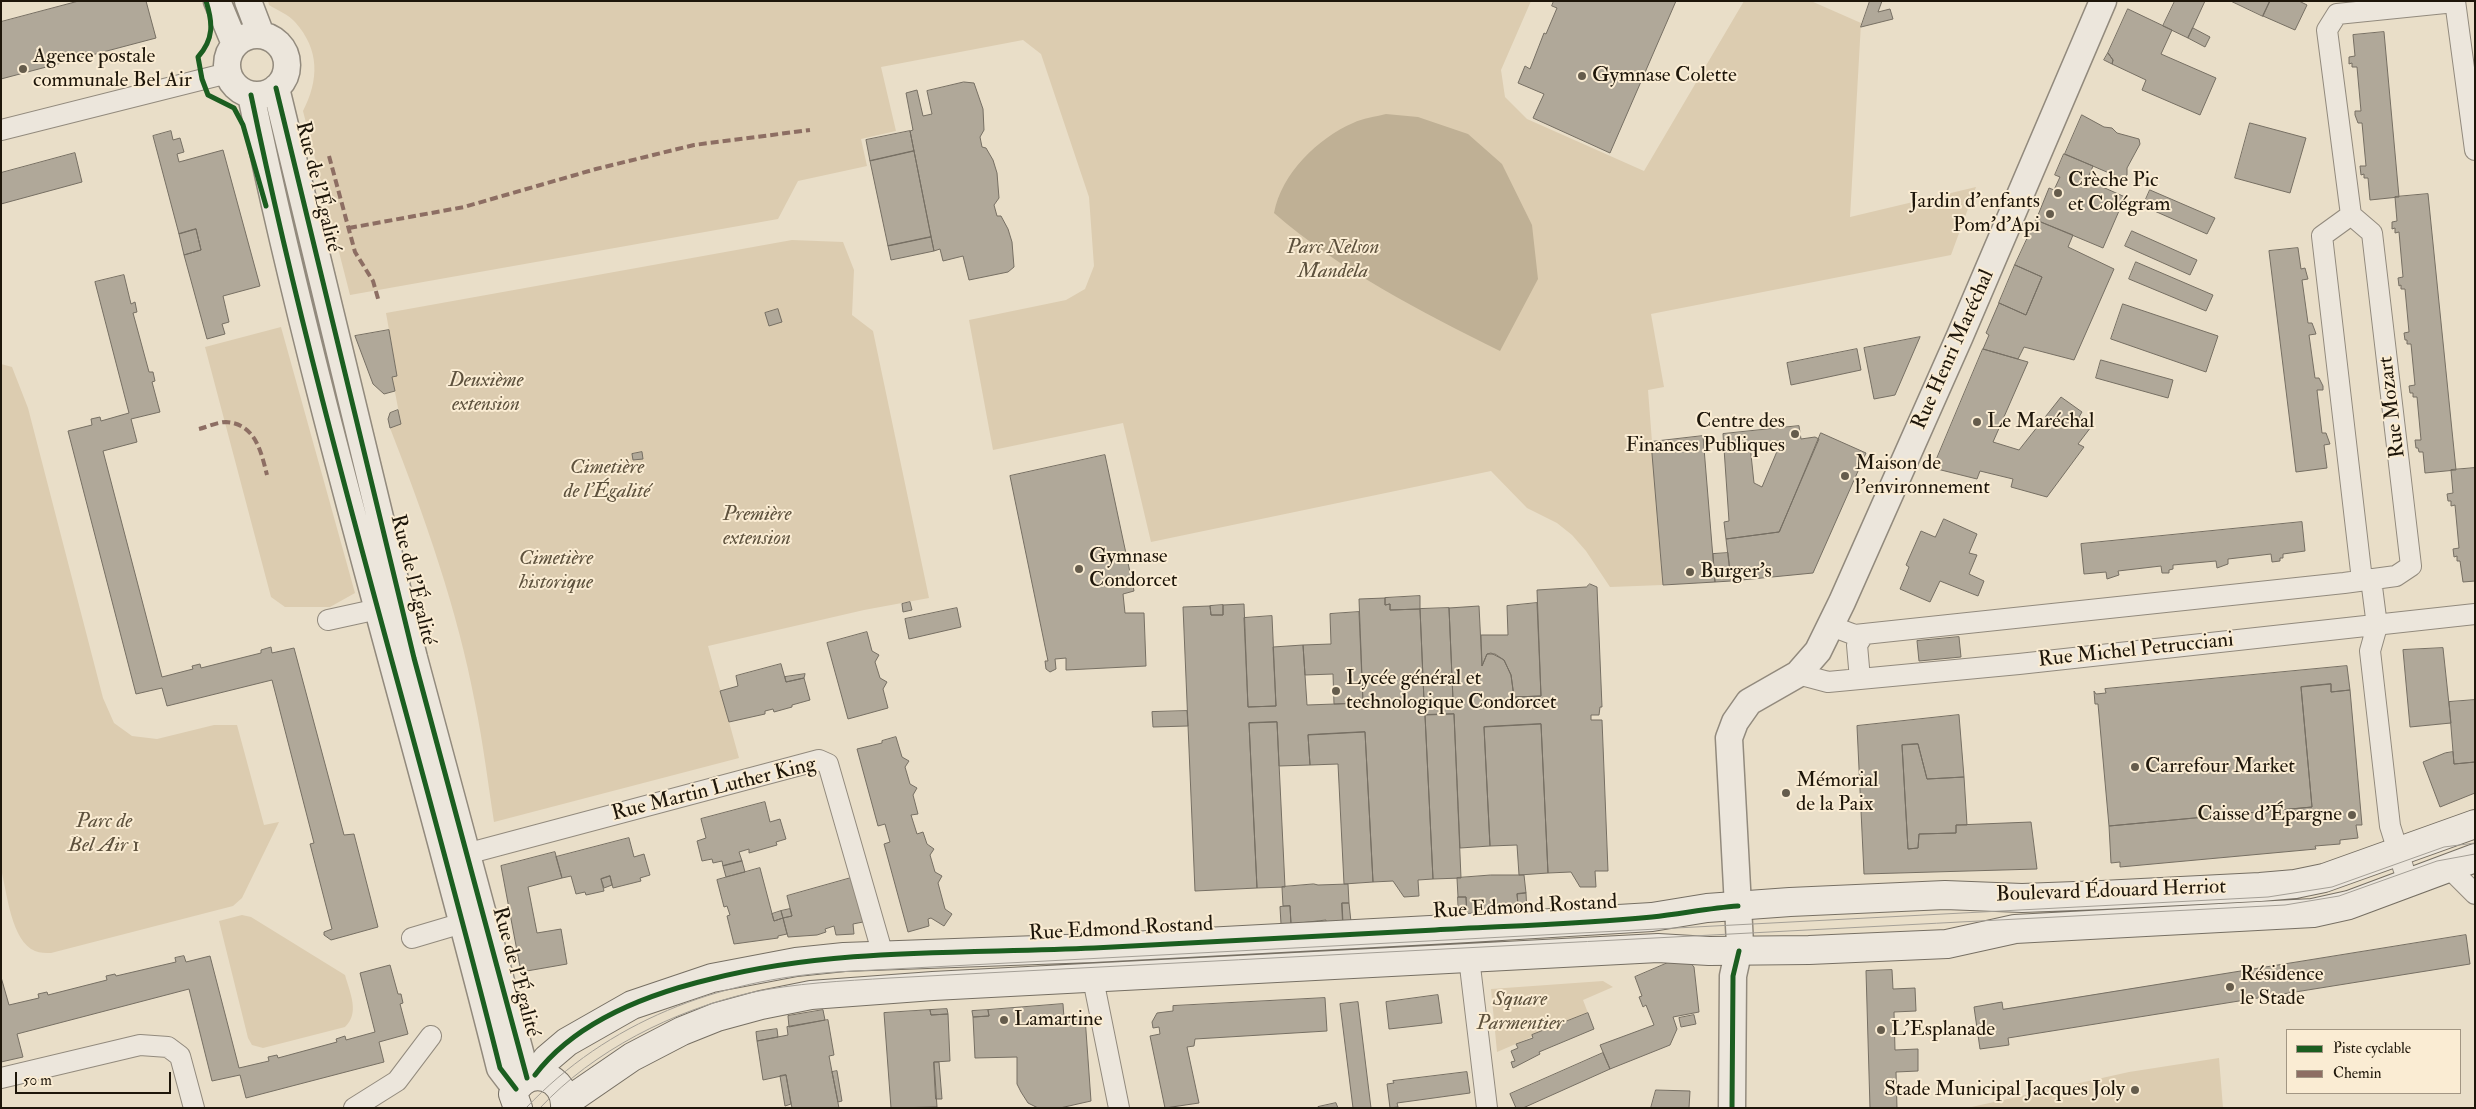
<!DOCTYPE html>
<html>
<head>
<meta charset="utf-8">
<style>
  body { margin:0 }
  #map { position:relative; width:2476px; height:1109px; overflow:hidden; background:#e9dec8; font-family:"IM FELL Double Pica",serif }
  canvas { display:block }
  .frame { position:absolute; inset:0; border:2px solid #1e160a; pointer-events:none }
  .legend { position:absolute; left:2286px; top:1029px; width:175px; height:65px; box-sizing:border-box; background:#faecd3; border:1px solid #a29683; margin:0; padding:6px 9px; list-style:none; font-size:15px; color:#1e160a }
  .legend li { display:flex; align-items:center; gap:10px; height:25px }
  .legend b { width:25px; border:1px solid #a29683 }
  .scale { position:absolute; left:15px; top:1072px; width:156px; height:22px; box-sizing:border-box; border:2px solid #1e160a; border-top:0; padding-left:6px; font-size:15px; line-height:18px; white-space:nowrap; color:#1e160a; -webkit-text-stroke:4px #faecd3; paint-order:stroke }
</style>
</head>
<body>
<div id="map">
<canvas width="2476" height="1109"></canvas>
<div class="frame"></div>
<ul class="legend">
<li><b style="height:6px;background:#1b5e20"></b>Piste cyclable</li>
<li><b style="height:6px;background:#8d6e63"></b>Chemin</li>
</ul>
<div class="scale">50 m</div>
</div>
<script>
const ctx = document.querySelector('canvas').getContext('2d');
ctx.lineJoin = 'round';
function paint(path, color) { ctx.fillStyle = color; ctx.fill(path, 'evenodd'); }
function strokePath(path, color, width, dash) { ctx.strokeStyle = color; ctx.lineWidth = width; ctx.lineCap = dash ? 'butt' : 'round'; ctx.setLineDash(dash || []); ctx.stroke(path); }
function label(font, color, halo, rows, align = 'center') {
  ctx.font = font + ' "IM FELL Double Pica",serif'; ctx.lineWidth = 4; ctx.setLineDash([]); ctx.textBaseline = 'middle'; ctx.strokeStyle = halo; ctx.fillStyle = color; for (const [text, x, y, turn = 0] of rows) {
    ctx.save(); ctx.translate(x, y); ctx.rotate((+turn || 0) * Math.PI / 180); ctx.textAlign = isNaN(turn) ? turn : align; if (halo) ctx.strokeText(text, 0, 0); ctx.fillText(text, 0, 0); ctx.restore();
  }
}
paint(new Path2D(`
  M268,1H1531L1501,70L1505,97L1527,119L1644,171L1744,1H1811L1861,23L1850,217L1976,187L1951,255L1651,314L1664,387L1648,390L1663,585L1610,587L1586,551L1572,535L1557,523L1527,508L1491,471L1151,542L1123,423L993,450L969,320L1066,300L1085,289L1094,266L1089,197L1041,54L1023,40L881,67L896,131L861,139L867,166L798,181L778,219L350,295L303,111C319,80 320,50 295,22C289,15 277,10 269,5Z
  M792,240L843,242L854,270L852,315L873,331L929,598L864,610L708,646L739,758L494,822C488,783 483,742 475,703C458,611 424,515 390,428L401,423L392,377L397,375L386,313Z
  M281,327L355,593L330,607H285L271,597L205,347Z
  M1,364L12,367L28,408L103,698L114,723L132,736L157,739L214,725H237L264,825L279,822L242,898L233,906L51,953C46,953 40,953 35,951C11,941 7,892 1,869Z
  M242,915L251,917L345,975C350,993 360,1013 345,1027L263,1048L252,1045L248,1038L219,921Z
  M1603,981L1613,987L1583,1000L1588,1013L1497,1052L1491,989Z
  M2219,1058L2223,1108H1967L2129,1072Z`), '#dcccb0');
paint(new Path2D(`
  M1386,114L1418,117L1468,134L1502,164L1532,225L1538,279L1500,351C1420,311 1341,271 1274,213C1281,174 1318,138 1353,123C1363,118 1375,117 1386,114Z`), '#bfb095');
const building = new Path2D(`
  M79,1H146L156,38L1,79V22Z
  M1554,1H1676L1610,153L1533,118L1544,94L1518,83L1525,66L1530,69L1544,33L1546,34L1557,8L1552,6Z
  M1870,1H1882L1878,12L1890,9L1893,19L1861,27Z
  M2175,1H2205L2188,38L2163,26Z
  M2231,1H2270L2263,16Z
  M2270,1H2299L2307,5L2295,30L2263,16Z
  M2128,9L2172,30L2161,54L2216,78L2200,115L2142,90L2146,80L2112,64L2113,60L2108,53Z
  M2193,28L2210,37L2205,47L2188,38Z
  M2384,32L2399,197L2370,200L2368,178H2364V174L2361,175L2360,166H2366L2362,123H2358L2355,115V111H2361L2357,67H2352V63L2349,64V57L2355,56L2353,35Z
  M2108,53L2113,60L2112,64L2104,60Z
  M964,82L974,83L983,109L984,130L980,137L982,147L986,148L993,160L997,173L999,198L994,205L997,216H1001L1008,229L1012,242L1014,267L1008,272L969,280L963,256L943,261L940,249L934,251L910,131L913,130L906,93L917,90L923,116L932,114L927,91Z
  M2082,115L2104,127L2112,128L2117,133L2139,139L2140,144L2127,168V175L2123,179L2065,154Z
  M2250,123L2306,138L2290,193L2235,178Z
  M171,131L173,140L180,138L184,152L177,154L179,162L223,150L260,286L223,296L229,322L222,324L225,334L207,339L184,255L201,250L196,229L179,234L153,136Z
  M910,131L914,151L870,161L866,140Z
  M914,151L931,237L888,246L870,161Z
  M75,153L82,182L1,204V173Z
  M2064,154L2093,166L2087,180L2125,197L2103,248L2036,220L2049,188L2054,190L2060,177L2055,175Z
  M2150,190L2215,218L2207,234L2143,206Z
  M2428,194L2456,470L2425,473L2423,452H2419L2418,448H2416L2415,440H2421L2417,397H2413V393H2410L2409,386L2415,385L2411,344H2407V340H2405L2404,333L2409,332L2405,289H2401V285L2399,286L2398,278L2403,277L2399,232L2395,233V228L2392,229V222L2397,221L2395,197Z
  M2036,220L2073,235L2068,247L2114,269L2074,360L2024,347L2018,359L1983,349L1989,335L1986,333L1999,303L2026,315L2042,277L2015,265Z
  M196,229L201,250L184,255L179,234Z
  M2132,231L2197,260L2190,275L2125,246Z
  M931,237L934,251L891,260L888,246Z
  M2298,248L2301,269L2305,268L2308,279L2302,280L2308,323H2312L2315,331L2316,334L2309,335L2315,378H2319L2323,386V390H2317L2322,433H2326L2330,444L2324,445L2327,468L2296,472L2269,251Z
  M2136,262L2213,295L2206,311L2129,279Z
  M2015,265L2042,277L2026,315L1999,303Z
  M124,275L131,304L135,302L137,312L133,313L149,372H153L155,381L152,382L160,412L131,419L137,442L103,451L162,677L193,669L192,666L200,664L201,668L261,653V650L271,647L272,653L294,648L344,835L354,834L378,927L331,940L324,935V932L332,929L310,844L314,843L272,680L167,706L162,688L136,694L68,431L92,425L91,419L100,417L101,421L129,413L95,282Z
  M2123,304L2218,336L2206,372L2111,339Z
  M778,309L782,322L769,326L765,313Z
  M389,330L397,376L392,377L395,391L384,394L373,384L355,336Z
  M1920,337L1895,395L1874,399L1864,348Z
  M1857,349L1861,370L1791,385L1787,363Z
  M1983,349L2028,362L1993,442L2019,450L2061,397L2082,412L2079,417L2091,427L2078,444L2084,447L2047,497L2011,487L2013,479L1980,471L1977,479L1933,468Z
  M2101,360L2173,380L2168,398L2096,378Z
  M398,410L401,424L390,428L388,419L390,413Z
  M1799,426L1801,439L1815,437L1819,439L1779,532L1726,539L1724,522L1729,521L1723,434ZM1766,444L1778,449L1762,487L1754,483L1750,445Z
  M1821,433L1866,453L1813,573L1731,581L1726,539L1779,532Z
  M1703,436L1715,582L1663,585L1651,442Z
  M642,452L643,459L633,460L632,454Z
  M1105,455L1134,591L1123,594L1125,613H1144L1146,666L1066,670V658L1055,659L1056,669L1050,672L1046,669L1045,661H1048L1010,476Z
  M2475,468V581L2463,582L2460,561H2457V556L2454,557L2453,549L2459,548L2455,505L2451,506V501H2448L2447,494L2453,493L2451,470Z
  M1944,519L1977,534L1969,553L1977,555L1969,574L1984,581L1978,596L1940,581L1930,602L1900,589L1909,567L1906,565L1921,531L1935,537Z
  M2302,522L2305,551L2283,554V558H2280V561L2272,562L2271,554L2228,559V564L2217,568L2216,561L2173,565V569L2169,570V573H2162L2161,566L2118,571L2119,575L2107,579L2106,572L2084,574L2081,544Z
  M1728,553L1731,581L1715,582L1713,554Z
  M1590,584L1597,587L1602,707H1600L1599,715H1591V720H1602L1608,871H1595L1596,887H1580L1571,872L1548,873L1541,724L1484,727L1490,846L1460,848L1454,714L1425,715L1433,879L1418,880L1419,896L1404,897L1393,881L1373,882L1365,732L1308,735L1310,765L1279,766L1277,722L1249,723L1257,888L1195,891L1183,607L1210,606L1211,615H1223V605L1244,604L1248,707L1276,706L1273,647L1303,645L1307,705L1363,703L1359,599L1385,598V605L1390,604V610L1420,609L1424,701L1453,700L1449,608L1479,606L1482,666L1487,654H1495L1504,660L1511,675L1514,697L1541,696L1537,590L1586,587Z
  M1420,596V609L1390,610V604L1385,605V598Z
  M910,602L912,610L903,612L902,604Z
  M1537,603L1541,696L1514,697L1511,675L1504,660L1491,653L1487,654L1482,666L1481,635H1508L1507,606Z
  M1223,605V615H1211L1210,606Z
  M957,608L961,627L909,639L905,619Z
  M1449,608L1453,700L1424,701L1420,609Z
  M1359,612L1363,703L1334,704L1333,674L1305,675L1303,645L1331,644L1330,614Z
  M1272,616L1276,706L1248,707L1244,618Z
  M867,632L872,651L879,655L875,662L880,678L887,682L883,689L888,708L848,719L827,643Z
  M1959,637L1961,657L1919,661L1917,641Z
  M2443,648L2451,723L2410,727L2403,650Z
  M781,664L786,682L804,678L810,700L792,705V707L774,712L773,709L765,711V714L729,722L720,691L738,686L736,676Z
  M2347,666L2350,690L2331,692V684L2301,687L2312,807L2109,826L2098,704H2095L2094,691L2096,694L2106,693L2105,689Z
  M805,674L804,678L786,682L785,677Z
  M2331,684V692L2350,690L2362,825H2356L2358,838L2340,840V844L2315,846L2316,849L2120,867V862L2111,863L2109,826L2312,807L2301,687Z
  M2475,700V762L2454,764L2449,702Z
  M1187,711L1188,726L1153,727L1152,712Z
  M1454,714L1461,878L1433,879L1425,715Z
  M1959,715L1964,777L1927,779L1918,744L1902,745L1908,849L1918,848L1919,834L1956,833V825L2031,822L2037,869L1864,874L1857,726Z
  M1277,722L1285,887L1257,888L1249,723Z
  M1541,724L1548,873L1519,875L1517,845L1490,846L1484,727Z
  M1365,732L1373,882L1344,884L1338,764L1310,765L1308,735Z
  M896,737L902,757L909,761L905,767L910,784L917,788L913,795L918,814L911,815L917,834L923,832L927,844L934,849L930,855L935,872L942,876L938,883L945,909L952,914L944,926L931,918L928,919L929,926L908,932L884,844L890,842L885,824L878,826L857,749L882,743V741Z
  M1918,744L1927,779L1964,777L1967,825H1956V833L1919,834L1918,848L1908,849L1902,745Z
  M2453,752L2454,764L2475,762V793L2440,807L2423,762L2445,753Z
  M765,802L770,822L780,819L786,839L776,842L777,845L749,853V849L739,852L742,861L723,866L722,861L713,863L712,859L702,861L697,841L706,838L701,819Z
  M629,838L634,857L644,854L650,875L640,878L641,881L613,888L610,876L601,879L604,891L586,895L585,892L576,894L571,876L562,878L556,857Z
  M555,852L562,878L528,887L537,933L561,929L567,964L521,972L501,866Z
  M742,861L745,872L726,877L723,866Z
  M760,868L774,921L783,918L787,934L778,936V938L734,944L727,916L730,915L727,906L724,907L717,880Z
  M1491,875H1524L1526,893L1517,894L1519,914L1501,915V910L1482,911L1483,916L1467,917L1466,897H1458L1457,878Z
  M610,876L612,885L604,888L601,879Z
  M851,878L863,922L853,924L854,934L836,935L834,926L825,929L826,932L817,935L788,937L783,918L792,916L787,896Z
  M1314,884L1318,885L1348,884L1349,903H1342L1343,923H1326V920L1291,924L1290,906H1283L1282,887Z
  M1526,893L1527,913L1519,914L1517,894Z
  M1458,897H1466L1467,917H1459Z
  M1342,903H1349L1351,922L1343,923Z
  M1290,906L1291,924H1281L1280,907Z
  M790,909L792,916L783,918L781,911Z
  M781,911L783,918L774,921L772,914Z
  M2466,935L2470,964L2008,1038L2009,1045L1980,1049L1974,1007L2002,1002L2003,1009Z
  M184,956L186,962L210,956L239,1068L269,1061L268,1057L277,1055L278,1058L337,1042L336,1039L345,1036L346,1040L375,1032L360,973L390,965L398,994H401L403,1003L400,1004L408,1034L379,1042L384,1062L246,1098L240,1075L212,1081L189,989L17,1034L23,1057L1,1062V977L9,1005L39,998L38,994L47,992L48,995L107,980L106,976L115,974L116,976L176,962L175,958Z
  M1679,958L1688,960L1694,967L1699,1012L1673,1017L1677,1029L1670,1045L1610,1069L1600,1045L1654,1025L1646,1005L1643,1007L1639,997L1642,996L1635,977Z
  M1892,970L1893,989L1915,988L1916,1011L1894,1012L1895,1050L1918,1049V1071L1896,1072L1897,1108H1870L1866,971Z
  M1438,995L1442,1023L1389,1029L1386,1002Z
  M1325,998L1327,1031L1195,1039L1194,1046L1187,1047L1199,1103L1165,1108L1150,1036L1160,1034L1159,1027L1153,1028L1152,1022L1157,1013L1173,1011V1006Z
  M1358,1002L1371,1108H1353L1340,1004Z
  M1063,1004L1064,1018L1085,1017L1091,1101L1060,1108H1038L1028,1103L1021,1092L1017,1084V1057L975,1058L973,1017L989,1016L988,1010Z
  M947,1009L948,1014L931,1015L930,1010Z
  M823,1010L825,1020L789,1027L788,1016Z
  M930,1010L931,1015L948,1014L950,1061L934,1062L937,1107L891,1108L884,1013Z
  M988,1010L989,1016L973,1017L972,1011Z
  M1588,1013L1594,1029L1539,1052L1540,1054L1513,1068L1511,1062L1515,1061L1511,1051L1518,1048L1516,1044L1533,1038L1532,1035Z
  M1694,1015L1696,1024L1681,1027L1679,1018Z
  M828,1020L834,1055L829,1056L839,1108H792L786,1075L763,1080L757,1041L788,1035L787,1027Z
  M777,1029L778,1037L757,1041L756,1032Z
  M1603,1053L1610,1069L1523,1108H1516L1510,1094Z
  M934,1062H939L942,1099H936Z
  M837,1071L842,1101L838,1102L832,1072Z
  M1467,1072L1470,1093L1397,1103L1398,1107L1390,1108L1387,1084L1394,1083L1393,1081Z
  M786,1075L791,1104L785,1106L780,1076Z
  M1656,1090L1690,1091L1689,1108H1651Z
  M1336,1103L1338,1108H1318V1107Z`);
paint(building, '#b0a899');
strokePath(building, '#766f63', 1);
const minor = new Path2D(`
  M2455,1L2475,150
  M1,130L228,73
  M2351,215L2322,236L2362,580
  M2371,579L2377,626L2370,651L2390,826L2408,883
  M328,620L392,606
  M1831,626L1855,635L1883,632L2344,583L2396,576L2411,566L2372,233L2351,215L2327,30L2337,14L2455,2
  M1798,674L1828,682L2019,664L2475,614
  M1860,679L1857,645L1864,634
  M466,854L819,760L828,764L883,955
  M2449,868L2475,894
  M412,938L476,919
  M1469,958L1487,1108
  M1093,979L1119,1108
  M1,1078L140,1045L168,1047L180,1056L194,1108
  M354,1108L397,1081L431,1036`);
const tertiary = new Path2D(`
  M217,1L235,44
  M248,1L261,35
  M227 65a30 30 0 1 1 60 0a30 30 0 1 1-60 0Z
  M276,88L414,658L527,1078
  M251,95C319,423 419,743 500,1068L516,1089
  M1732,1108L1733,976L1740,944L1729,738L1735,722L1749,702L1798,674L1818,651L1842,602L1960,336L2103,1`);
const secondary = new Path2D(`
  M535,1075L547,1059L567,1042L632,1005L712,978L796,962L844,957L1093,948L1468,928L1652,917L1707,908L1790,902L1945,895L2022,898L2102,895L2260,887L2295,884L2324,878L2475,824
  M565,1103L632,1057L682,1031L717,1017L761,1005L811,995L933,986L1658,948L1709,951L1809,950L1947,944L2015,929L2313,913L2349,905L2475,858
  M518,1108L513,1094C528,1063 567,1076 565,1108`);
strokePath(minor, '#928a7d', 22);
strokePath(tertiary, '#928a7d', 29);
strokePath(secondary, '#766f63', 30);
strokePath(minor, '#ece6dc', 20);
strokePath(tertiary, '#ece6dc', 26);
strokePath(secondary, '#ece6dc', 28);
strokePath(new Path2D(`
  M526,1108C608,1021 718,980 836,972L2268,897L2332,887L2444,847L2475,843
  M540,1108C594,1050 673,1011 749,993C795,983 843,981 890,978L2285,905L2339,896L2437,861L2475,854`), '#a49f96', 1);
strokePath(new Path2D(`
  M329,156L355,252L373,281L379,302
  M349,228L464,207L596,169L694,145L810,130
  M199,429C207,427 218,422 226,422C256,424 261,452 267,475`), '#8d6e63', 4, [8, 4]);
strokePath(new Path2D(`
  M206,1C213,23 214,39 198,57L202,79L208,95L234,108L243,125L266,206
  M276,88L414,658L527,1078
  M251,95C319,423 419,743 500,1068L516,1089
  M535,1075C575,1022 648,994 711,979C836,947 967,954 1094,948C1208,942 1321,936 1435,930C1507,926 1580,924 1652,917C1681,914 1709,908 1738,906
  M1732,1108L1733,976L1739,951`), '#1b5e20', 5);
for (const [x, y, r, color] of [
  [23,69,5,"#655c4c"],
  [1582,76,5,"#655c4c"],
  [2058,193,5,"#655c4c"],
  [2050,214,5,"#655c4c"],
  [1977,422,5,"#655c4c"],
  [1795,434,5,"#655c4c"],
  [1845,476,5,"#655c4c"],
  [1079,569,5,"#655c4c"],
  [1690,572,5,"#655c4c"],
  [1336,691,5,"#655c4c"],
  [2135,767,5,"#655c4c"],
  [1786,793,5,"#655c4c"],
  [2352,815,5,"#655c4c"],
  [2230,987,5,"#655c4c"],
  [1004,1020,5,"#655c4c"],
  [1881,1030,5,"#655c4c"],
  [2135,1090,5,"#655c4c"]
]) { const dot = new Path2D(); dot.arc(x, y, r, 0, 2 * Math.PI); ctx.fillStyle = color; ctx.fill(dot); strokePath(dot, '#faecd3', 2); }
label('21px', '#1e160a', '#faecd3', [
  ["Agence postale",33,57],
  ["communale Bel Air",33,81],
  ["Gymnase Colette",1592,76],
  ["Crèche Pic",2068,181],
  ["et Colégram",2068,205],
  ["Jardin d'enfants",2040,202,"right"],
  ["Pom'd'Api",2040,226,"right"],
  ["Centre des",1785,422,"right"],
  ["Finances Publiques",1785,446,"right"],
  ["Le Maréchal",1987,422],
  ["Maison de",1855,464],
  ["l'environnement",1855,488],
  ["Gymnase",1089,557],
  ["Condorcet",1089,581],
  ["Burger's",1700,572],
  ["Lycée général et",1346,679],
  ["technologique Condorcet",1346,703],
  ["Carrefour Market",2145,767],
  ["Mémorial",1796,781],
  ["de la Paix",1796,805],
  ["Caisse d'Épargne",2342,815,"right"],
  ["Résidence",2240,975],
  ["le Stade",2240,999],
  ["Lamartine",1014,1020],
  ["L'Esplanade",1891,1030],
  ["Stade Municipal Jacques Joly",2125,1090,"right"]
], 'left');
label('21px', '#1e160a', '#faecd3', [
  ["Rue de l'Égalité",317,187,76],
  ["Rue Henri Maréchal",1954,350,-66],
  ["Rue Mozart",2393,407,-97],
  ["Rue de l'Égalité",412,580,76],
  ["Rue Michel Petrucciani",2136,651,-6],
  ["Rue Martin Luther King",714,790,-14],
  ["Boulevard Édouard Herriot",2111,892,-2],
  ["Rue Edmond Rostand",1525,908,-3],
  ["Rue Edmond Rostand",1121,930,-3],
  ["Rue de l'Égalité",515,972,75]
]);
label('italic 21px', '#5d513d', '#faecd3', [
  ["Parc Nelson",1333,248],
  ["Mandela",1333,272],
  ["Deuxième",486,381],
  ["extension",486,405],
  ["Cimetière",607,468],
  ["de l'Égalité",607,492],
  ["Première",757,515],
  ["extension",757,539],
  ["Cimetière",556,559],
  ["historique",556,583],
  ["Parc de",104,822],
  ["Bel Air 1",104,846],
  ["Square",1520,1000],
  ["Parmentier",1520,1024]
]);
</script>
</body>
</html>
